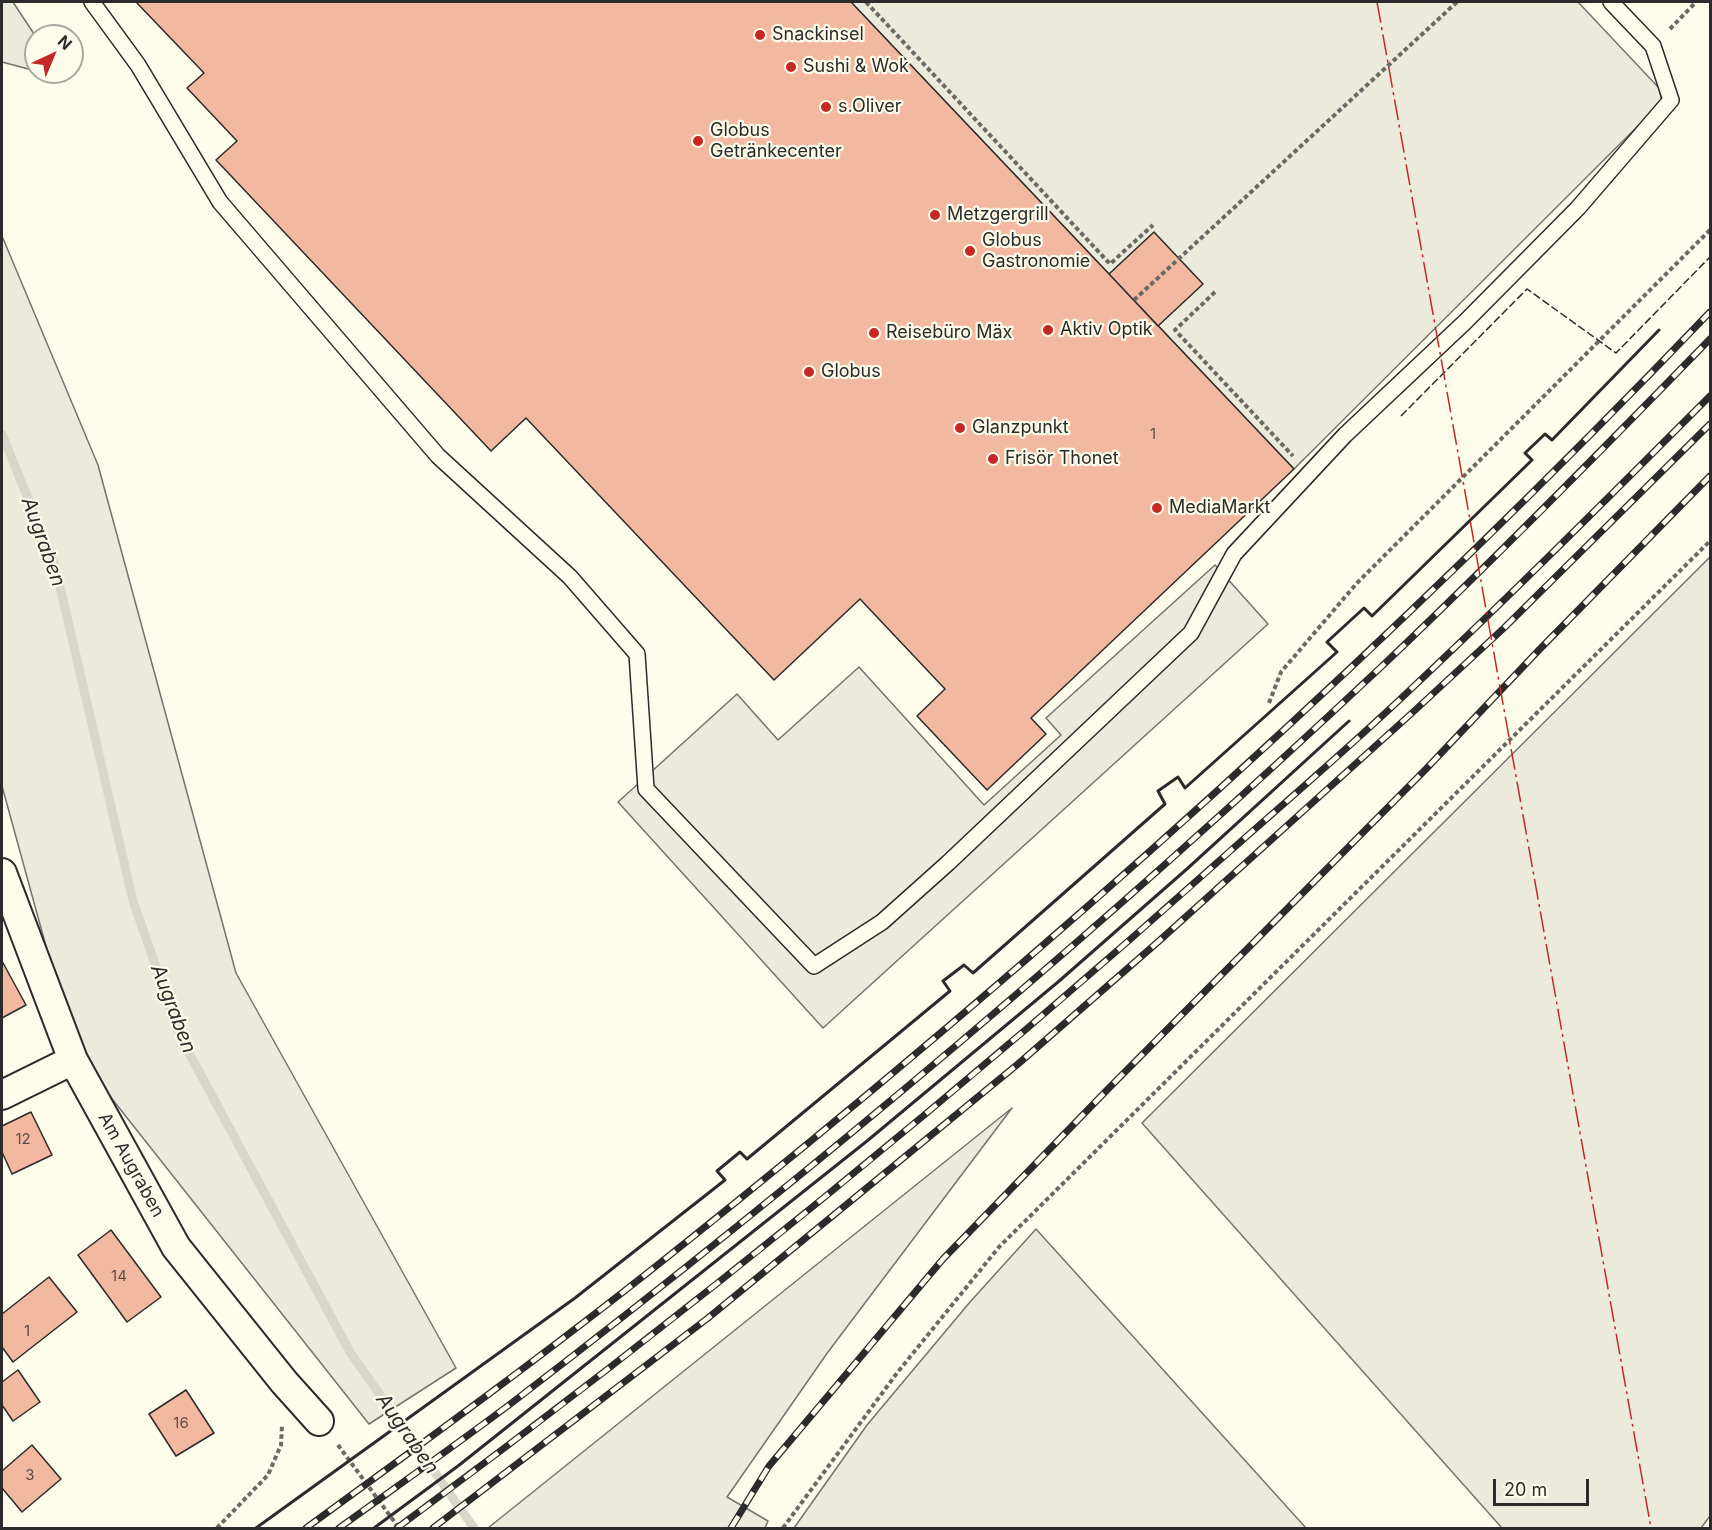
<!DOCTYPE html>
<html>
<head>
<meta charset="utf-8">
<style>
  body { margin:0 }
  #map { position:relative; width:1712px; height:1530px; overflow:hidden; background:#fdfbea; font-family:Inter,sans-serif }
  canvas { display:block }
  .frame { position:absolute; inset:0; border:3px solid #2b2b2b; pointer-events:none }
  .north { position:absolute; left:24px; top:24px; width:60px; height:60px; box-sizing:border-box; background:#fdfbea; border:2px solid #a9a89e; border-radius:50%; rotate:44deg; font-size:16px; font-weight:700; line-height:24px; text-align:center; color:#2b2b2b }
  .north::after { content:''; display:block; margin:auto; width:21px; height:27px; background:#c62828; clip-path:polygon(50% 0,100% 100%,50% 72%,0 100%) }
  .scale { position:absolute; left:1493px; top:1479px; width:96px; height:27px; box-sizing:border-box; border:3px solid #2b2b2b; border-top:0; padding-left:8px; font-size:18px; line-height:21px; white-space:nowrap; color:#2b2b2b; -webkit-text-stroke:4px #fdfbea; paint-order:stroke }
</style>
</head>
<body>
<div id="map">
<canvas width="1712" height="1530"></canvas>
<div class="frame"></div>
<div class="north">N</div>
<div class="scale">20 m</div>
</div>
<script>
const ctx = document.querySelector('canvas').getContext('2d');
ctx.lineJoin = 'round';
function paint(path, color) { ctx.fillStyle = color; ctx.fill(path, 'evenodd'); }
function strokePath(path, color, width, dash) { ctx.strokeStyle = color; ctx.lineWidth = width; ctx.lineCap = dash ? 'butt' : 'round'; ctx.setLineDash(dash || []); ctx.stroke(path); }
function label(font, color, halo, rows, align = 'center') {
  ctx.font = font + ' Inter,sans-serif'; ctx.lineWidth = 4.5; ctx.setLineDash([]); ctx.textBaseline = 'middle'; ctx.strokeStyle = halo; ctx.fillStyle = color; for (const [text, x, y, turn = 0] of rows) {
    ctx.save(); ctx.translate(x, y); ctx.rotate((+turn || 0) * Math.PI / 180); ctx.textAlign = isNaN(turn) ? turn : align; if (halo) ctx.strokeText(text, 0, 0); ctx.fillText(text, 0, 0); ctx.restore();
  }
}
const green = new Path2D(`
  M2,2H13L36,37V71L2,62Z
  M2,236L98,465L236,973L456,1368L369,1424L75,1052L2,786Z
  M1710,557V1516L1701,1528H1502L1142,1123Z
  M1012,1108L828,1352L727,1497L768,1521L765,1528H488Z
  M1036,1229L1306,1528H794L867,1425L970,1302Z`);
paint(green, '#ecebdb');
strokePath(green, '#74746e', 1.5);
const parking = new Path2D(`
  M851,2H1578L1659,88L1662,102L1294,469Z
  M1215,565L1268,624L823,1028L618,802L737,694L778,740L859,667L984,805L1061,735L1046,718Z`);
paint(parking, '#eceadb');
strokePath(parking, '#74746e', 1.5);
strokePath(new Path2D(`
  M2,434L55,565L133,901L181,1038L350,1352L474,1528`), '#d8d7c9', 9);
const building = new Path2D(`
  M136,2H851L1294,469L1031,718L1046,734L987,790L917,716L945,689L860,599L774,680L526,418L491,451L216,160L237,141L187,88L204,73Z
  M1154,232L1203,284L1158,326L1109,274Z
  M2,961L26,1005L2,1018Z
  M31,1112L52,1155L12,1174L2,1152V1126Z
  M111,1230L161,1297L127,1322L78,1255Z
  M49,1277L77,1312L13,1362L2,1347V1314Z
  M18,1370L40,1402L13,1421L2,1405V1382Z
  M186,1390L214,1433L176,1456L149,1414Z
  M32,1445L61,1479L22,1512L2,1488V1471Z`);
paint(building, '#f2b8a0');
strokePath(building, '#2b2b2b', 1.5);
const service = new Path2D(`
  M92,2L138,65L220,202L438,456L570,577L637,654L646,789L814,966L882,922L948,863L1191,633L1234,554L1345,435L1465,322L1578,208L1671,100L1653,46L1611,2`);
const minor = new Path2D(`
  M2,873L73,1060L176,1247L284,1382L319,1421
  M2,1095L73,1060`);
strokePath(service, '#2b2b2b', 18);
strokePath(minor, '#2b2b2b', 32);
strokePath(new Path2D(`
  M866,2L1110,264L1153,225
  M1670,29L1696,2
  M1215,292L1175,330L1293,456
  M1134,300L1457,2
  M1269,703L1281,672L1357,583L1710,230
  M338,1445L399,1528
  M217,1528L268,1475L281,1445L282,1425
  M783,1528L897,1373L999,1247L1710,541`), '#6a6964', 4, [4.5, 3]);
strokePath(service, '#fdfbea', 15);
strokePath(minor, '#fdfbea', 28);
const rail = new Path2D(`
  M306,1528C427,1440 548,1352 665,1259C1033,966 1385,652 1710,312
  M339,1528C396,1487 453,1447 509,1405C811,1174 1103,928 1380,668C1493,561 1602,450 1710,339
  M397,1528C685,1316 963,1090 1229,852C1290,798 1352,745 1411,689C1513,593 1612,494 1710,396
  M433,1528L708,1318L1018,1064L1159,941L1412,713L1504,628L1710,424
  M731,1528L769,1466L943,1259L1108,1089L1426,769L1538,651L1710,476`);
strokePath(rail, '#2b2b2b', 7);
strokePath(rail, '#fdfbea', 4.5, [14]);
strokePath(new Path2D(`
  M1401,416L1527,289L1616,353L1710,257`), '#2b2b2b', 1.5, [8, 3]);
strokePath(new Path2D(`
  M256,1528L575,1298L725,1180L717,1171L740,1152L747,1159L950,991L943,981L964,965L973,973L1165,804L1158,791L1178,777L1185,788L1337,652L1327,642L1364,608L1372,616L1532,460L1525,453L1545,434L1552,440L1659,330
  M374,1528L458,1466L867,1141L1058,982L1188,868L1349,721`), '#2b2b2b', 3);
strokePath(new Path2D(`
  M1377,2L1651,1528`), '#c62828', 1.5, [21, 4.5, 3, 4.5]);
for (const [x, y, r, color] of [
  [760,35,6,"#c62828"],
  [791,67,6,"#c62828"],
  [826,107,6,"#c62828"],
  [698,141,6,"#c62828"],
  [935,215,6,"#c62828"],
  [970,251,6,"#c62828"],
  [1048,330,6,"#c62828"],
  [874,333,6,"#c62828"],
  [809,372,6,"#c62828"],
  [960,428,6,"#c62828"],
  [993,459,6,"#c62828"],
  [1157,508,6,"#c62828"]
]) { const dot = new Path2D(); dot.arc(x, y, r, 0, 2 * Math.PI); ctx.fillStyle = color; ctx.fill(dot); strokePath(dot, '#fdfbea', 2); }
label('15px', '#5d4e48', null, [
  ["1",1153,434],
  ["12",23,1139],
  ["14",119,1276],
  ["1",27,1331],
  ["16",181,1423],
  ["3",30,1475]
]);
label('18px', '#2b2b2b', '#fdfbea', [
  ["Snackinsel",772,35],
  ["Sushi & Wok",803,67],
  ["s.Oliver",838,107],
  ["Globus",710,131],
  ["Getränkecenter",710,152],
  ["Metzgergrill",947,215],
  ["Globus",982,241],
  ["Gastronomie",982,262],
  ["Aktiv Optik",1060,330],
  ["Reisebüro Mäx",886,333],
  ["Globus",821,372],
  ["Glanzpunkt",972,428],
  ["Frisör Thonet",1005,459],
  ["MediaMarkt",1169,508]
], 'left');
label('18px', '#2b2b2b', '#fdfbea', [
  ["Am Augraben",131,1165,61]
]);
label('italic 20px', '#2b2b2b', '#fdfbea', [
  ["Augraben",43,542,70],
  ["Augraben",173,1009,69],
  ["Augraben",407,1434,55]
]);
</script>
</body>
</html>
